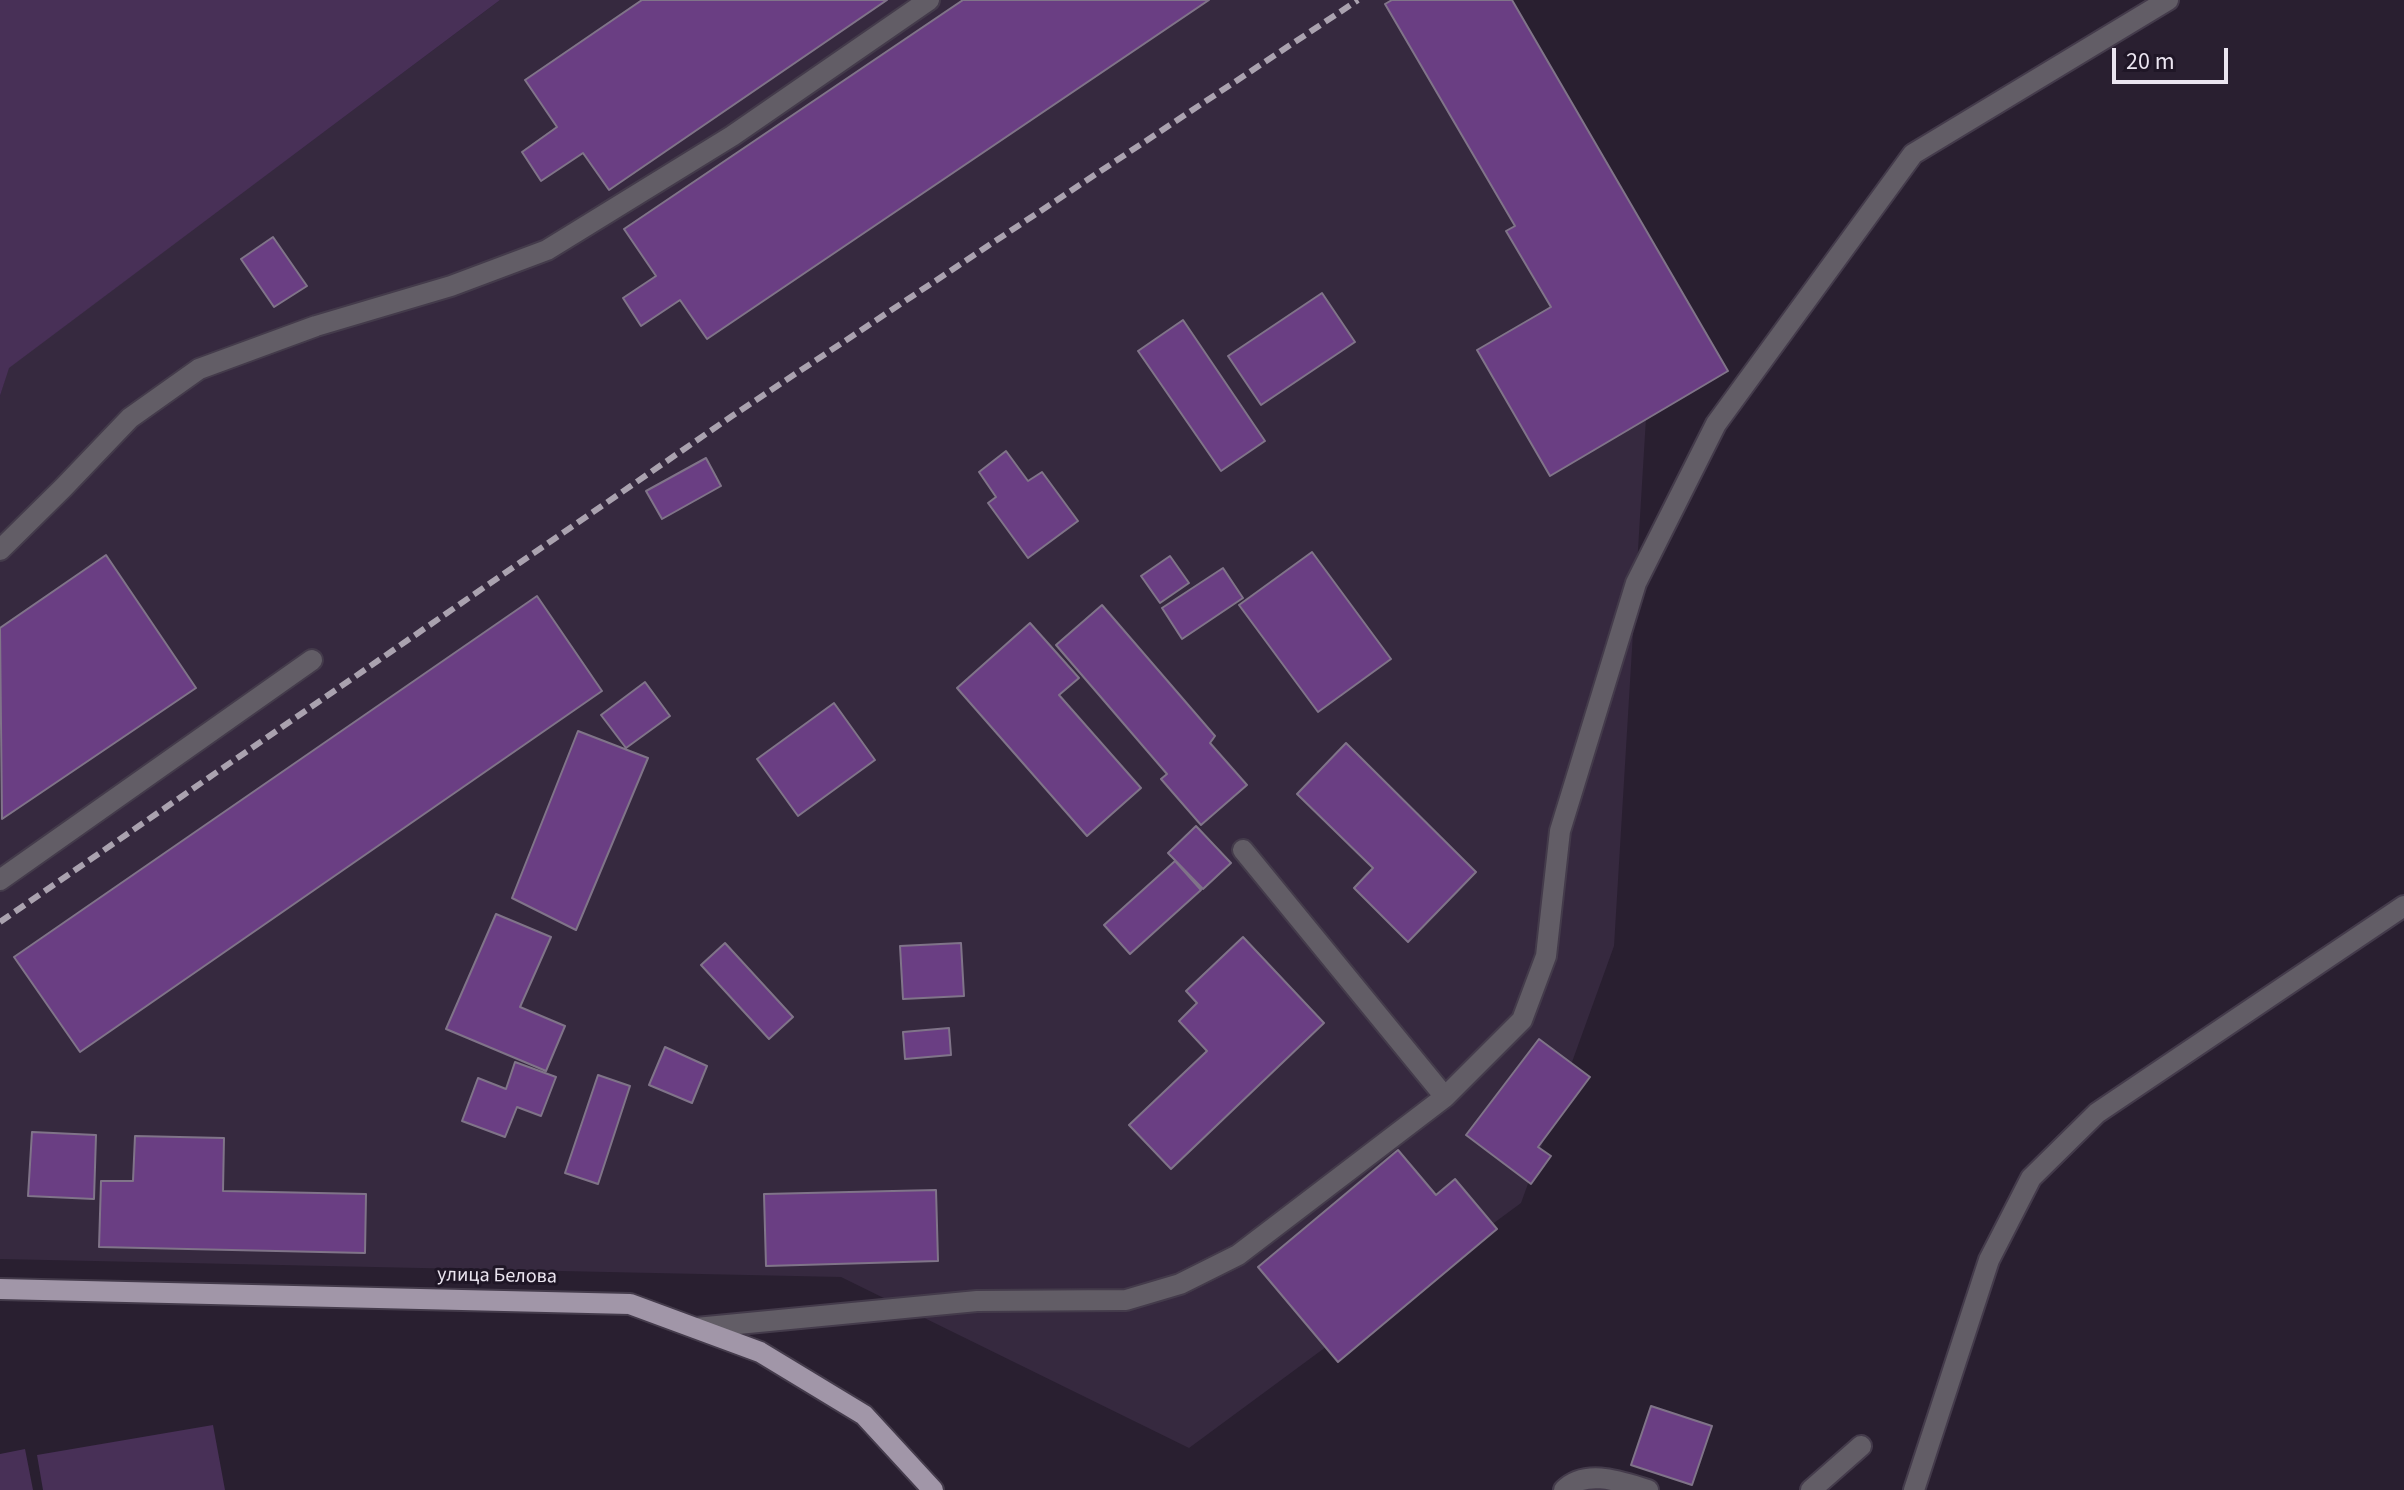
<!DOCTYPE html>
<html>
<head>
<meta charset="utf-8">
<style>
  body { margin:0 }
  #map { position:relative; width:2404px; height:1490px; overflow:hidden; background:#291f30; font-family:"Source Sans 3",sans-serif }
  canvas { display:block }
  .scale { position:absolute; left:2112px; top:48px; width:116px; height:36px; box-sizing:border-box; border:4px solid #ebe5f0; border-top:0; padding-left:10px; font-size:24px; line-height:28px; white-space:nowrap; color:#ebe5f0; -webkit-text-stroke:6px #1f1626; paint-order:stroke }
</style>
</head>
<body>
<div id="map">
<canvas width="2404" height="1490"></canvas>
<div class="scale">20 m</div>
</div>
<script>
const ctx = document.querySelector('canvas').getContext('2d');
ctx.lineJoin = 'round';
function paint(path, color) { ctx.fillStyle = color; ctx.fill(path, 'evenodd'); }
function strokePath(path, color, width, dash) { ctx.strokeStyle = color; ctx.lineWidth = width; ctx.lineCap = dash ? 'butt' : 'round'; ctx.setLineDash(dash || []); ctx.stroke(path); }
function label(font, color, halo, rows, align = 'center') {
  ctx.font = font + ' "Source Sans 3",sans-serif'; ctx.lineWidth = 6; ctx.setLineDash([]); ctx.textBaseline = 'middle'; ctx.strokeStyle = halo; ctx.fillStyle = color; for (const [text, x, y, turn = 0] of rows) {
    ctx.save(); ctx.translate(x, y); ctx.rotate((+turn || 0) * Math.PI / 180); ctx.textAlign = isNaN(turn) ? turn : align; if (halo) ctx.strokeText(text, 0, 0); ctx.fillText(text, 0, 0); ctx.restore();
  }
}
paint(new Path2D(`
  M500,0H1449L1646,418L1614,946L1521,1203L1189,1448L841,1277L0,1259V396L8,368Z`), '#36293f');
paint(new Path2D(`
  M0,0H500L9,368L0,396Z
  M213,1425L225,1490H43L37,1455Z
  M25,1449L33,1490H0V1454Z`), '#483057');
const building = new Path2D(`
  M642,0H887L609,190L583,153L541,181L522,152L557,127L525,80Z
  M963,0H1209L707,339L680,300L641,326L623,298L656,276L624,229Z
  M1392,0H1512L1728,371L1550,476L1477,350L1551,307L1506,231L1515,226L1385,4Z
  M273,237L307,286L274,307L241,259Z
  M1322,293L1355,342L1261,405L1228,356Z
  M1183,320L1265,441L1221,471L1138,351Z
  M1006,451L1028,481L1042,472L1078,521L1028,558L988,503L996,497L979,472Z
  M706,458L721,486L662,519L646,491Z
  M1312,552L1391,659L1318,712L1239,605Z
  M106,555L196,688L2,819L0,628Z
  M1170,556L1189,583L1160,603L1141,576Z
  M1223,568L1243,598L1182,639L1162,608Z
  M537,596L602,691L80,1052L14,957Z
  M1102,605L1215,736L1210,743L1247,785L1201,825L1161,779L1167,774L1056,645Z
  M1030,623L1079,678L1059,695L1141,788L1087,836L957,688Z
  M645,682L670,716L626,748L601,715Z
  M834,703L875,760L798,816L757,759Z
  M578,731L648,758L576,930L512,898Z
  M1346,743L1476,872L1408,942L1354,888L1373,868L1297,794Z
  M1196,826L1231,863L1203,889L1168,853Z
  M1175,861L1201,890L1130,954L1104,925Z
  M496,914L551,937L520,1007L565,1026L546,1071L446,1029Z
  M1243,937L1324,1023L1171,1169L1129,1125L1207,1051L1179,1021L1197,1003L1186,991Z
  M725,943L793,1017L769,1039L701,965Z
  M961,943L964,996L903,999L900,946Z
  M949,1028L951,1055L905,1059L903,1032Z
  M1539,1039L1590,1077L1538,1147L1551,1156L1531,1184L1466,1135Z
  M665,1047L707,1066L692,1103L649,1085Z
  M515,1062L556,1077L541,1116L517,1107L505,1137L462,1121L478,1078L506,1089Z
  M598,1075L630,1086L598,1184L565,1173Z
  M32,1132L96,1135L94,1199L28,1196Z
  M135,1136L224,1138L223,1191L366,1194L365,1253L99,1247L101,1181H133Z
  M1398,1150L1436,1195L1455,1179L1497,1229L1338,1362L1258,1267Z
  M936,1190L938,1261L766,1266L764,1194Z
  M1651,1406L1712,1426L1692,1485L1631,1465Z`);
paint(building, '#6a3e83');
strokePath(building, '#807489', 2);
const minor = new Path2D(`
  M0,550L63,488L130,418L199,369L316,326L451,286L547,250L732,136L929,0
  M0,880L312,660
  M1445,1097L1522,1020L1546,956L1560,831L1636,583L1716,424L1913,154L2168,0
  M696,1328L977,1301L1126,1300L1180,1284L1238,1255L1445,1097L1243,850
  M1564,1490C1586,1468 1622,1482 1648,1490
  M1811,1490L1861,1446
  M1914,1490L1989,1260L2031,1178L2097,1113L2404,906`);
const major = new Path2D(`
  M0,1289L630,1304L760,1352L864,1415L933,1490`);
strokePath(minor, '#443b4b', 24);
strokePath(major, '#443b4b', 24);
strokePath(minor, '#625d66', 20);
strokePath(major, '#a196a8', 20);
strokePath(new Path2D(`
  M0,922L732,416L1358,0`), '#aaa2af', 6, [12, 6]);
label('20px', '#ebe5f0', '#1f1626', [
  ["улица Белова",497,1277,1]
]);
</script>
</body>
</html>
